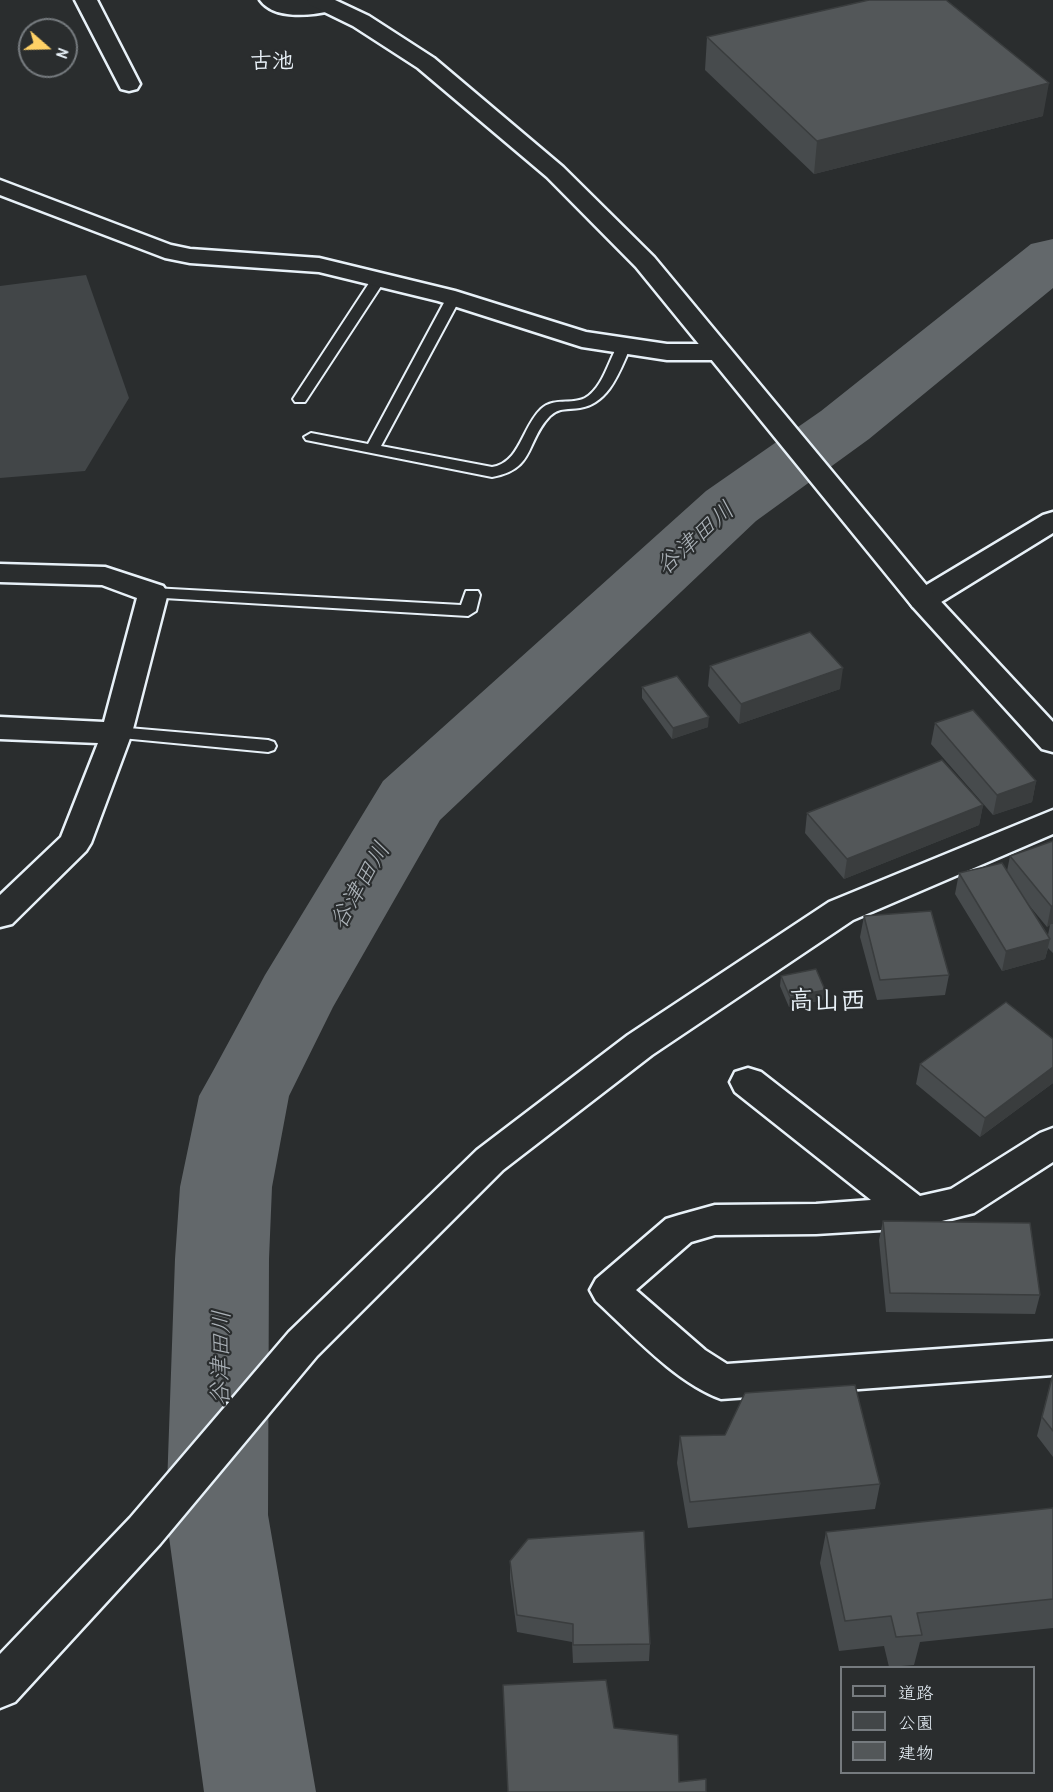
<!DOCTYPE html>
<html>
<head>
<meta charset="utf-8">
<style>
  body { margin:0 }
  #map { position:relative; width:1053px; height:1792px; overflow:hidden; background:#2a2d2e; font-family:"Patrick Hand","Klee One",sans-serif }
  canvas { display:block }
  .legend { position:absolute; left:840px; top:1666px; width:195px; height:108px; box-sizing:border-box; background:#2a2d2e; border:2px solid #767b7f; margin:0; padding:8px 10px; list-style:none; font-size:18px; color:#e8f1f8 }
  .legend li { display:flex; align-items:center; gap:12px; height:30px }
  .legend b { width:30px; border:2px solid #767b7f }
  .north { position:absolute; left:18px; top:18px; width:60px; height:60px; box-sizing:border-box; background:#2a2d2e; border:2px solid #767b7f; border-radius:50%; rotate:110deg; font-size:16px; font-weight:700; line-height:24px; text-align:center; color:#e8f1f8 }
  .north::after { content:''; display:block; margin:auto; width:21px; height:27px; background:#ffd166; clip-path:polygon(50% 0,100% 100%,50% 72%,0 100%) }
</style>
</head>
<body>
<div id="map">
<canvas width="1053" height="1792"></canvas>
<ul class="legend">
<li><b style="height:8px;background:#2a2d2e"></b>道路</li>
<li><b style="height:16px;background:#424648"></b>公園</li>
<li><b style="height:16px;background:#535759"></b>建物</li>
</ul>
<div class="north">N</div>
</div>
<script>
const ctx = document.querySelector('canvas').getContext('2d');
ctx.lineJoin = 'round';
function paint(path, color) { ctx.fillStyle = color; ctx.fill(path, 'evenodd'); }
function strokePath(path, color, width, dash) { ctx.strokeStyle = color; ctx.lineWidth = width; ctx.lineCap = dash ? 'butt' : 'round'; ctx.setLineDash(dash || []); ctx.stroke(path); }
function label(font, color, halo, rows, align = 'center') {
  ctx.font = font + ' "Patrick Hand","Klee One",sans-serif'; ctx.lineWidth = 4.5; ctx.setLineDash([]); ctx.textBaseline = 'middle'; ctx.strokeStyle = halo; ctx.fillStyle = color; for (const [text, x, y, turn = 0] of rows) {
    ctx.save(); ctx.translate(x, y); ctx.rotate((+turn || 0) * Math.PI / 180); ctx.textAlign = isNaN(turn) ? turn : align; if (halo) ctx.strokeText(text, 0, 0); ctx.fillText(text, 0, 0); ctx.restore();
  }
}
paint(new Path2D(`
  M86,275L129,398L85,471L0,478V286Z`), '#424648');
paint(new Path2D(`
  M1053,239V288L869,439L756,521L440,820L333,1007L289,1096L272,1187L269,1259L268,1515L316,1792H204L166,1515L175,1259L180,1187L199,1096L213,1071L265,975L383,781L706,491L821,411L1031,244Z`), '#63686b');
const service = new Path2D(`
  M378,276L385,280L307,399L305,402H295L293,399L373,277Z
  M453,295L460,299L381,446L492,467C520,463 522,427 541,409C554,397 571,405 585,398C603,388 609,359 619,343H629L631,346C620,370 610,403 580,408C569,410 559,407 550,416C525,442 536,469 492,477L306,440L304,437L311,433L368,444L446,299Z
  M153,588L461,605L466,591H478L480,595L476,611L468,616L147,597L145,593Z
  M117,727L268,740L274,742L276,746L274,750L268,752L111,737L109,733L111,729Z`);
const minor = new Path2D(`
  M75,0H97L140,84L137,89L129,91L121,89Z
  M260,0H333L338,5L335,10C314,15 275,21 260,0Z
  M0,180L171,245L190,249L319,258L455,291L586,332L667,344H718L727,347L731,352L727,357L718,360H667L582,347L438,301L319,272L190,263L165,258L0,195Z
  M1053,512V533L933,607L923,609L913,607L908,600L913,593L1043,515Z
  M0,564L105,567L163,586L168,593L132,733L91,843L86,851L12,924L0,927V895L61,837L98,743L0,739V717L104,722L137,598L102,585L0,582Z
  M748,1068L761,1072L920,1196L951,1189L1040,1133L1053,1128V1162L974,1213L914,1228L816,1234L715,1235L691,1242L636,1290L705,1350L727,1364L1053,1341V1375L721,1399C675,1382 632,1334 596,1301L590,1290L596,1279L666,1219L679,1215L715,1205L816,1204L871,1200L735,1092L730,1082L735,1072Z`);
const tertiary = new Path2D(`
  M307,0H335L369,16L434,58L563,167L654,257L933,593L1053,722V752L1042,749L913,607L636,267L547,177L418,68L353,26L310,5Z
  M1053,810V834L853,920L652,1055L503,1170L317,1356L160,1544L15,1702L0,1708V1654L130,1518L289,1332L477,1150L628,1035L829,902Z`);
strokePath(service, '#e8f1f8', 4);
strokePath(minor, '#e8f1f8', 5);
strokePath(tertiary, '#e8f1f8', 5);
paint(service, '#2a2d2e');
paint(minor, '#2a2d2e');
paint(tertiary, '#2a2d2e');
paint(new Path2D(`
  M707,37L1043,116L814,174L705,70Z
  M710,666L840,689L739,724L708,686Z
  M642,687L708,727L672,739L642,698Z
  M935,723L1036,781L1032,802L993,815L931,744Z
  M983,805L979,825L844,879L805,833L807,813Z
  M1053,841V953L1048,948L1045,959L1002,971L955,894L959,873L1007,871L1010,856ZM1028,904L1047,927L1050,925L1048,935Z
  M864,916L949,975L945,995L877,1000L860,937Z
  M781,976L825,990L823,1000L789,1007L780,986Z
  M1053,1039V1083L980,1137L916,1084L920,1064Z
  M883,1221L1040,1295L1035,1314L886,1312L879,1240Z
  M1053,1372V1457L1037,1436Z
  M680,1436L880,1484L875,1509L688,1528L677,1463Z
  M1053,1508V1628L920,1642L914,1665L889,1667L884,1646L839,1651L820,1563L826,1532Z
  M510,1561L650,1644L649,1661L573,1663L572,1642L517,1632L510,1579Z`), '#474b4d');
paint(new Path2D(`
  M1049,83L1043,116L814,174L817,141Z
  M843,668L840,689L739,724L741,704Z
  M709,717L708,727L672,739L673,728Z
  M1036,781L1032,802L993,815L997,795Z
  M983,805L979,825L844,879L847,859Z
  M1051,906H1053V924H1051L1050,925L1047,927Z
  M1050,939L1045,959L1002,971L1006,951Z
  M825,990L823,1000L789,1007L790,997Z
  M1053,1067V1083L980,1137L985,1118Z`), '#3a3d3e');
const building = new Path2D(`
  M869,0H946L1049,83L817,141L707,37Z
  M810,632L843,668L741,704L710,666Z
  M677,676L709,717L673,728L642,687Z
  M973,710L1036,781L997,795L935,723Z
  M942,760L983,805L847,859L807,813Z
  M1053,841V906H1051L1010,856Z
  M1002,863L1050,939L1006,951L959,873Z
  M931,911L949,975L880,980L864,916Z
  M816,969L825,990L790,997L781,976Z
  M1006,1002L1053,1039V1067L985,1118L920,1064Z
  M883,1221L1030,1223L1040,1295L890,1293Z
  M1053,1374V1431L1042,1417Z
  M855,1385L880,1484L690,1502L680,1436L725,1435L745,1393Z
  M1053,1508V1599L917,1613L922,1635L896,1637L891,1616L845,1621L826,1532Z
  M644,1531L650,1644L573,1645V1624L517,1615L510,1561L528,1539Z
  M606,1680L614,1728L678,1735L679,1782L706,1779V1792H508L503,1685Z`);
paint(building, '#535759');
strokePath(building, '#3a3d3e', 1.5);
label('bold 22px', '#e8f1f8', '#2a2d2e', [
  ["古池",272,62]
]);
label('italic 24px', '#acb3b9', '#2a2d2e', [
  ["谷津田川",696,539,-42],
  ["谷津田川",361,886,-60],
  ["谷津田川",222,1358,-89]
]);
label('bold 26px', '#e8f1f8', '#2a2d2e', [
  ["高山西",827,1002]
]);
</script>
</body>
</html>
